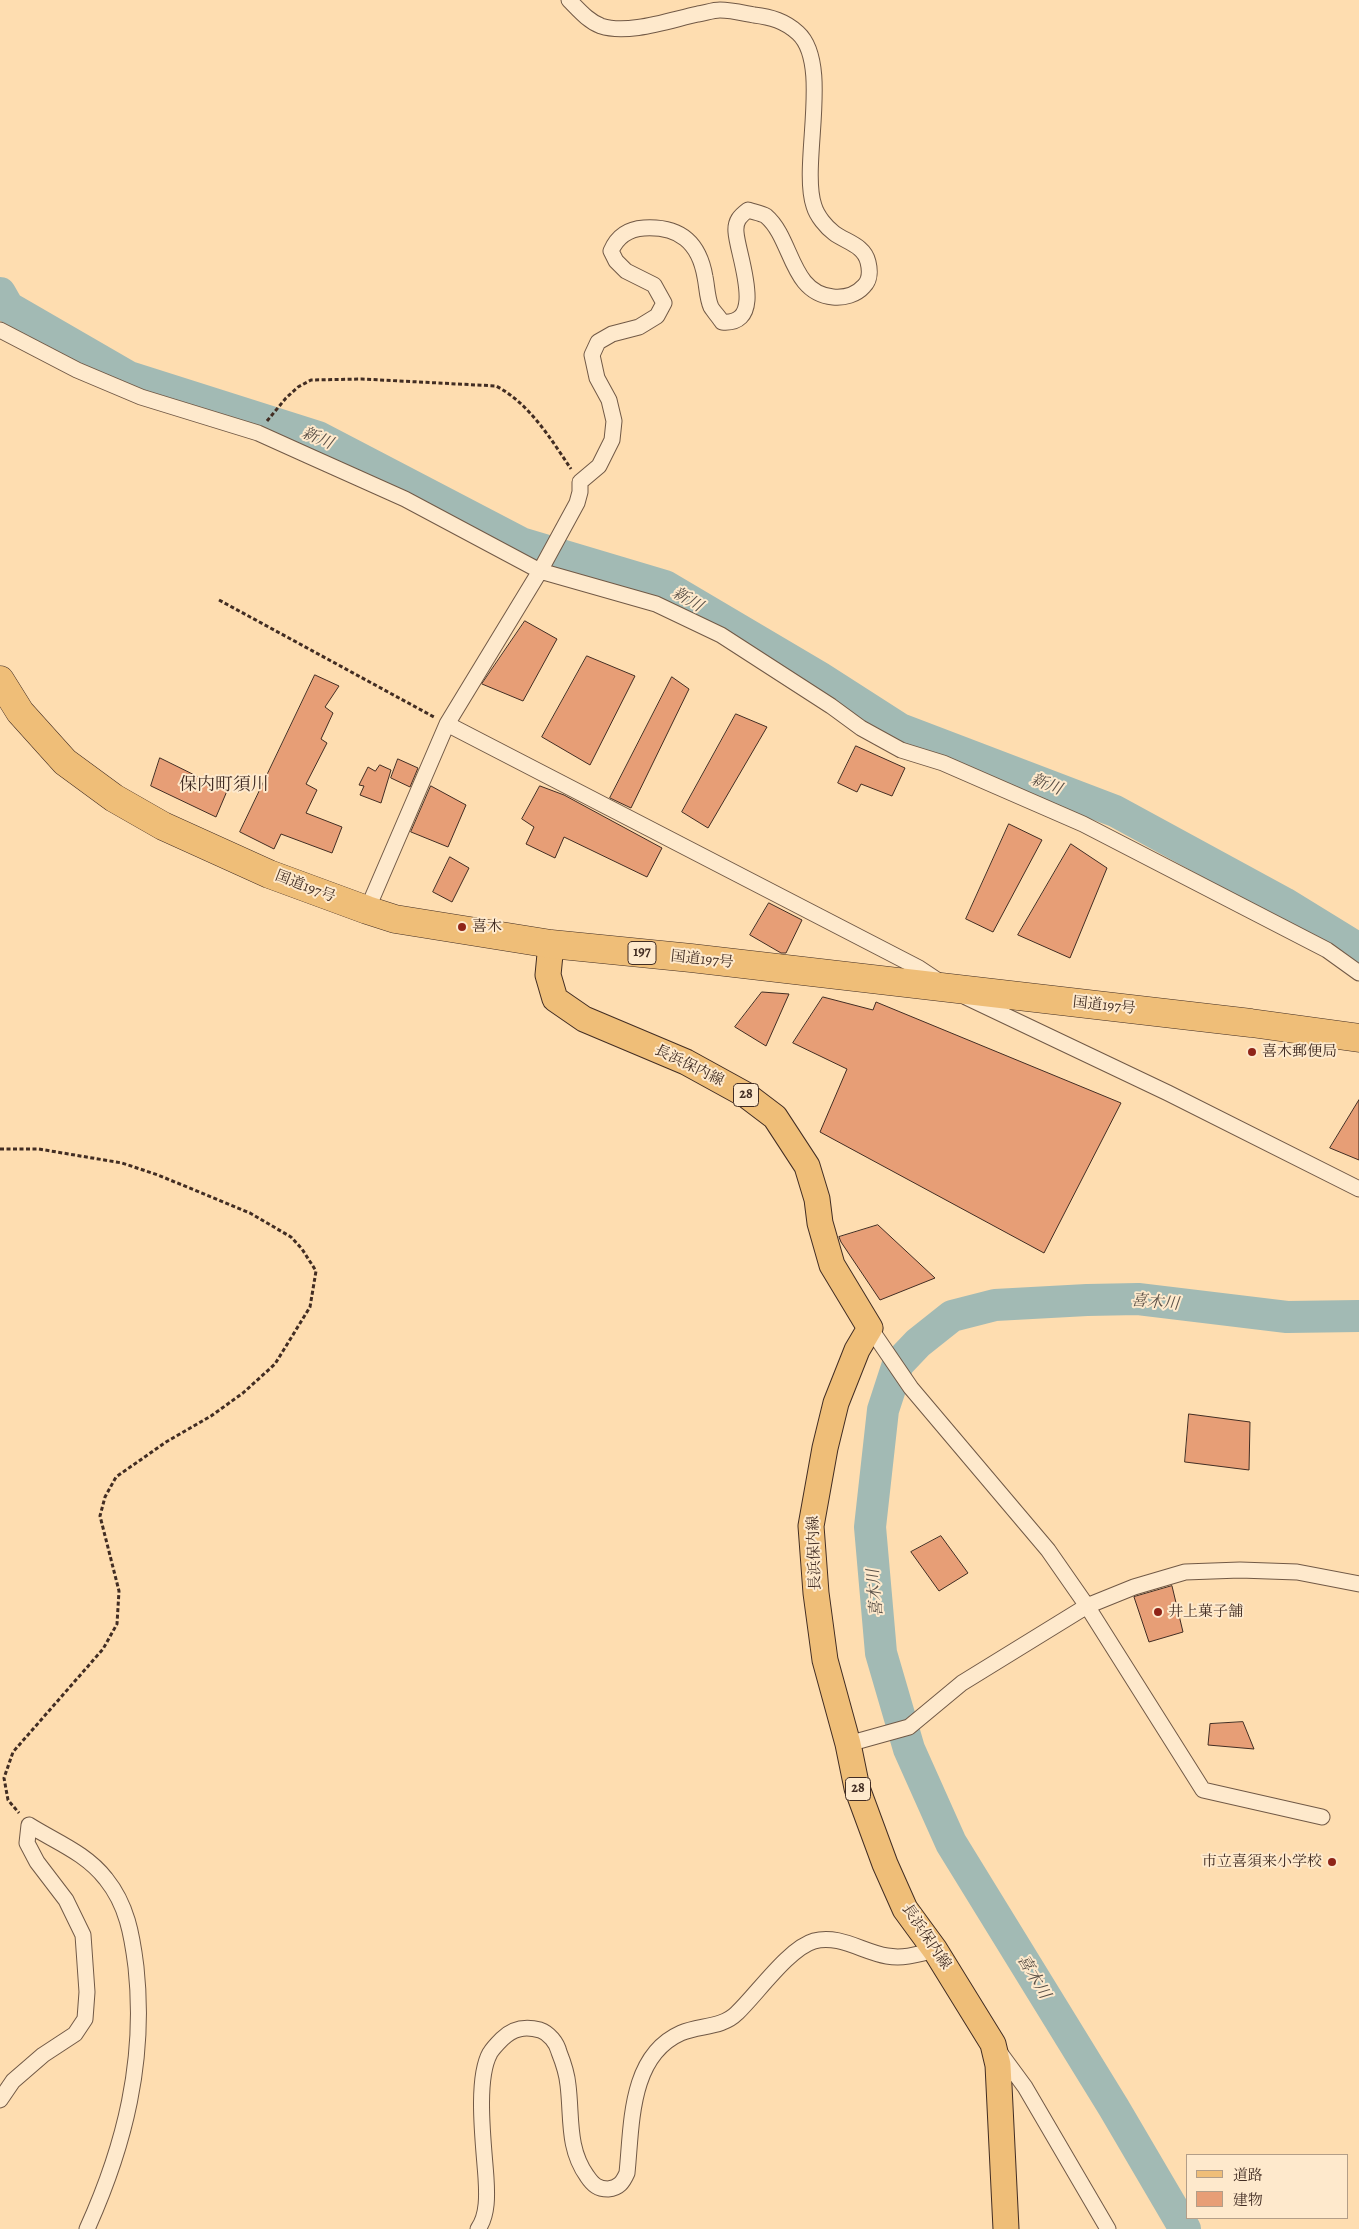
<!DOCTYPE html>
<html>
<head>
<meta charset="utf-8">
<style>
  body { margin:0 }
  #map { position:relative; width:1359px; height:2229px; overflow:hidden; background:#feddb0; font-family:Alegreya,"Noto Serif JP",serif }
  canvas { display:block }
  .legend { position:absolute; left:1186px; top:2154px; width:162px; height:65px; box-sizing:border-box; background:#fee9cc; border:1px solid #b39e88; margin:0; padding:6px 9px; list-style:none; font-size:15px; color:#422d23 }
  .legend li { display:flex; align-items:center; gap:10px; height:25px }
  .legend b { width:25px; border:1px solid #b39e88 }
</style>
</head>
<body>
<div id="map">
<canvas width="1359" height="2229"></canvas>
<ul class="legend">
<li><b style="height:6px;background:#efbe78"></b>道路</li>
<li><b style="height:14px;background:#e79e76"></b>建物</li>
</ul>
</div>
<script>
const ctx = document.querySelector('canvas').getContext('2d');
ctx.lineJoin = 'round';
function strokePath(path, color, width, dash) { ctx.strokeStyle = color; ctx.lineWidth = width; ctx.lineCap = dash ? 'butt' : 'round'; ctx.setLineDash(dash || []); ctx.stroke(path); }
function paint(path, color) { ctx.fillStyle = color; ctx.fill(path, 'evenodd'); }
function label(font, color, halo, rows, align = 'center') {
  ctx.font = font + ' Alegreya,"Noto Serif JP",serif'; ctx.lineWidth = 4; ctx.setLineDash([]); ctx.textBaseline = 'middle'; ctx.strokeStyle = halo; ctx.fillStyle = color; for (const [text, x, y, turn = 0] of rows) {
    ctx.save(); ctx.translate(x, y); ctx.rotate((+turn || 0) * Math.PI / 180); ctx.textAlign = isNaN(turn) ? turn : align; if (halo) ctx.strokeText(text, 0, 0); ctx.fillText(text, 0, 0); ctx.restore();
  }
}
strokePath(new Path2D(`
  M0,293L8,307L129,377L318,437L521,543L665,586L819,677L900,729L1115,811L1284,903L1359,949
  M1185,2229L1114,2108L951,1843L909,1749L881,1653L870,1527L883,1410L898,1364L918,1343L952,1316L995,1305L1087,1300L1138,1299L1287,1317L1359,1316`), '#a2bab4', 32);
const building = new Path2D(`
  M525,621L557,639L523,701L482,684Z
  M587,656L635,676L590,765L542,737Z
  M315,675L339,686L325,707L333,713L321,739L327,743L306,784L317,790L306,813L342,827L332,853L281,834L274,849L240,832Z
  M672,677L689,689L631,808L610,798Z
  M736,714L767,727L708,828L682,812Z
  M856,746L905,768L892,796L861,784L857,792L838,783Z
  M160,758L227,791L216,817L151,786Z
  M398,759L418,768L410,787L391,778Z
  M380,765L391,770L381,803L360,795L364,786L359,785L368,767L375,771Z
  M431,786L466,805L448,847L411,832Z
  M540,786L564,795L662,848L647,877L564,837L555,858L526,844L534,827L522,819Z
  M1009,824L1042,840L993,932L966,919Z
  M1071,844L1107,868L1070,958L1018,935Z
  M450,857L469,868L452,902L433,892Z
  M769,903L802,920L786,953H781L750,935Z
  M762,992L789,994L766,1046L735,1027Z
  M823,997L873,1010L876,1002L1121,1103L1044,1253L820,1132L847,1069L793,1043Z
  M1359,1100V1160L1330,1148Z
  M878,1225L935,1278L880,1300L841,1242L839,1237Z
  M1189,1414L1250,1422L1249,1470L1185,1462Z
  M941,1536L968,1573L939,1591L911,1552Z
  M1172,1586L1183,1632L1149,1642L1134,1597Z
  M1243,1722L1254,1749L1208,1745L1210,1724Z`);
paint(building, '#e79e76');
strokePath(building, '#422d23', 1);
const street = new Path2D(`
  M0,330L77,370L141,397L258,433L309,456L405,499L540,571L656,604L721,635L831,706L861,728L901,750L943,763L1083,824L1327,950L1359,973
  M447,724L919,968L940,982
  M367,910L447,724L540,571L577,503L580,492V482L599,466L612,440L614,421L609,400L597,378L592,355L598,342L612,334L639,327L657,316L664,303L654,285L626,271L616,261L611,251C617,237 628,229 644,228C679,226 699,242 705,277C707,286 707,298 711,307C714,312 719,317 722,322C768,326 737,254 736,232C735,221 740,216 748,210C753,212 761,213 766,216C793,239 790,293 833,297C844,298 856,295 864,286C870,280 870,270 868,262C864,245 846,242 834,233C826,227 817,216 814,206C800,165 832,64 798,33C785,21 771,17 754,15C743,13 731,10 720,10C713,10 705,13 698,14C670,20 628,35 601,26C588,21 579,10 569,0
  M966,997L1168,1093L1359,1189
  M870,1328L911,1388L1048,1550L1087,1606L1134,1587L1185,1572L1240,1570L1297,1572L1359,1584
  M848,1744L909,1727L962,1683L1087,1606L1203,1790L1322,1817
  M1000,2053L1025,2087L1108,2229
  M0,2100L13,2081L43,2055L75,2034L85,2019L87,1992L83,1935L66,1900L37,1862L27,1843L29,1825C56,1842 86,1853 106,1879C127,1905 132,1935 136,1967C146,2060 125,2145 87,2229
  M478,2229C488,2215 487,2194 486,2178C484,2147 475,2080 490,2053C493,2048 498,2043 502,2039C513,2028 525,2026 540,2030C549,2033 557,2043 559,2052C563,2062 567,2074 568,2085C572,2117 567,2148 587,2176C593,2185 598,2189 608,2189C619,2188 623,2182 627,2173C632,2125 629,2056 681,2033C700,2025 722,2028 737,2013C757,1994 789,1948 814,1941C839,1934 863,1952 887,1956C904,1959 919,1954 935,1950`);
const primary = new Path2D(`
  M551,944L548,975L555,999L584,1019L686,1062L746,1095L775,1117L807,1166L817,1199L820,1223L832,1265L870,1328L857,1350L836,1403L825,1448L811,1526L816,1593L825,1660L848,1744L857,1788L885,1864L905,1909L935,1950L993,2044L998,2065L1006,2229`);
const highway = new Path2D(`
  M0,680L20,712L65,762L114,798L163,826L269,874L367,910L395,919L551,944L691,958L1251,1023L1359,1038`);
strokePath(street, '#715946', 17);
strokePath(primary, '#422d23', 27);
strokePath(highway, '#422d23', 29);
strokePath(new Path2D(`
  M267,421L286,398L298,387L311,380L362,379L496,386C529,403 551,439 571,469
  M219,600L434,717
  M0,1149H39L122,1163L158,1175L250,1213L291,1237L302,1249L316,1271L310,1307L275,1364L243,1393L211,1416L166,1442L116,1477L105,1497L100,1516L119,1591L117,1624L103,1649L13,1752L4,1778L8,1800L19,1813`), '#422d23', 3, [4, 2.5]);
strokePath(street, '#fee9cc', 15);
strokePath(primary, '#efbe78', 25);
strokePath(highway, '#efbe78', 28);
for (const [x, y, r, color] of [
  [462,927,5,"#8f2418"],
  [1252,1052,5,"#8f2418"],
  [1158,1612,5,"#8f2418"],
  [1332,1862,5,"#8f2418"]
]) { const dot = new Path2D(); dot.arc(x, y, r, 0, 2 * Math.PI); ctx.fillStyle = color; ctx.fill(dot); strokePath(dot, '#fee9cc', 2); }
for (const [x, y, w] of [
  [642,953,28],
  [746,1095,25],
  [858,1789,25]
]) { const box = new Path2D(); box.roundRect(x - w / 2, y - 11.5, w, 23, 4); ctx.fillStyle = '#fee9cc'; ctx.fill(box); strokePath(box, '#422d23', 1); }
label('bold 14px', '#422d23', null, [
  ["197",642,953],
  ["28",746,1095],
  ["28",858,1789]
]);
label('15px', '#422d23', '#fee9cc', [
  ["国道197号",305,887,21],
  ["国道197号",702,960,6],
  ["国道197号",1104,1006,6],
  ["長浜保内線",689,1066,26],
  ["長浜保内線",815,1553,-92],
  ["長浜保内線",926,1937,56]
]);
label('15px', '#422d23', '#fee9cc', [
  ["喜木",472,927],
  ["喜木郵便局",1262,1052],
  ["井上菓子舗",1168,1612],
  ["市立喜須来小学校",1322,1862,"right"]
], 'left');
label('italic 16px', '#5a5047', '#fee9cc', [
  ["新川",317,439,23],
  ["新川",687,600,31],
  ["新川",1046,785,21],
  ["喜木川",1155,1303,5],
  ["喜木川",876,1593,-95],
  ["喜木川",1033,1977,59]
]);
label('18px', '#422d23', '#fee9cc', [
  ["保内町須川",224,786]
]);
</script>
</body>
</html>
